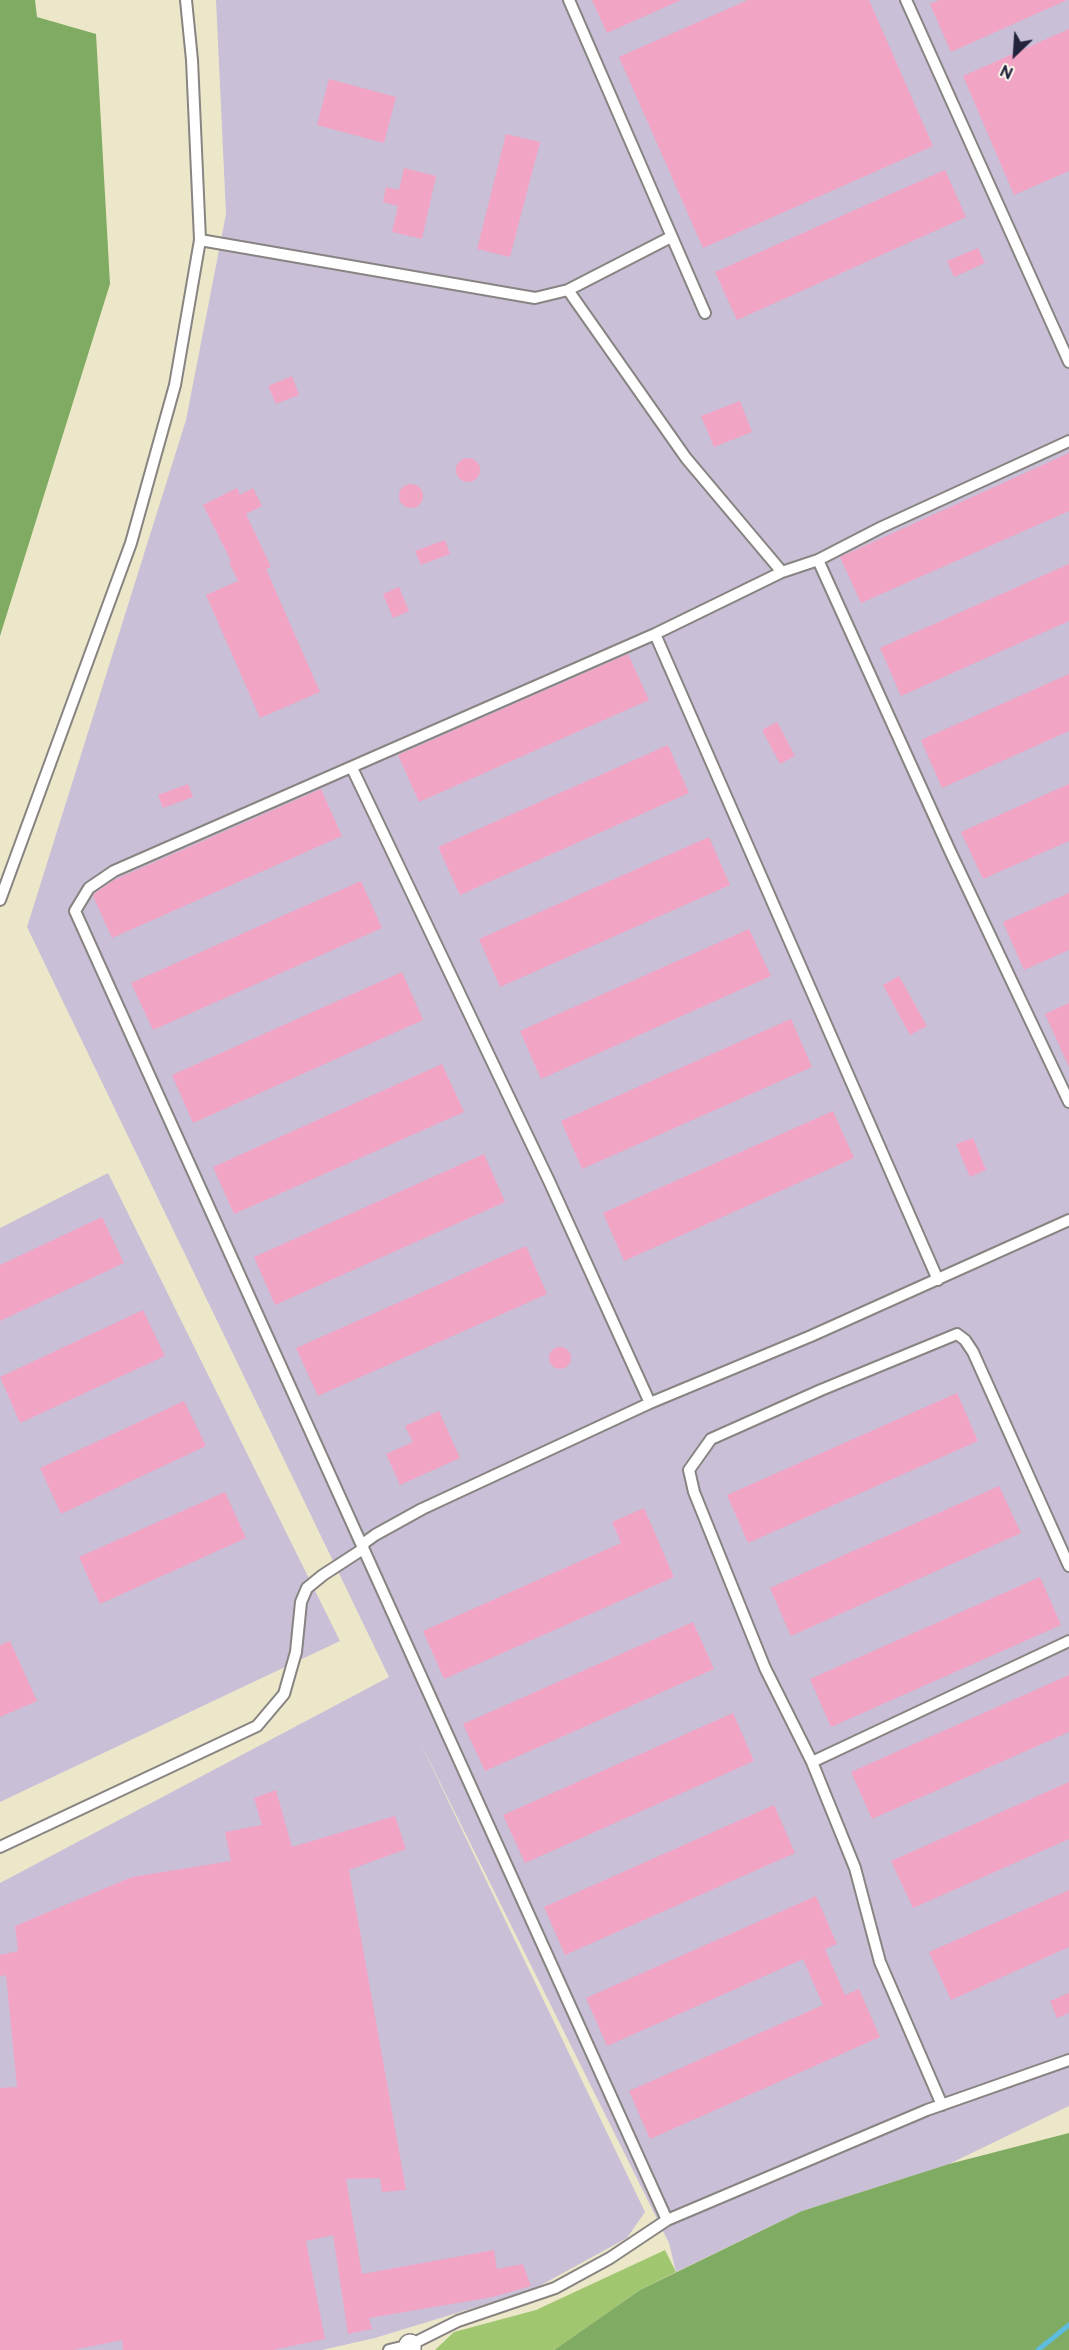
<!DOCTYPE html>
<html>
<head>
<meta charset="utf-8">
<style>
  body { margin:0 }
  #map { position:relative; width:1069px; height:2350px; overflow:hidden; background:#ede7ca; font-family:"Balsamiq Sans",sans-serif }
  canvas { display:block }
  .north { position:absolute; left:985px; top:24px; width:60px; height:60px; -webkit-text-stroke:4px #fbf7ec; paint-order:stroke; rotate:205deg; font-size:16px; font-weight:700; line-height:24px; text-align:center; color:#22223b }
  .north::after { content:''; display:block; margin:auto; width:21px; height:27px; background:#22223b; clip-path:polygon(50% 0,100% 100%,50% 72%,0 100%) }
</style>
</head>
<body>
<div id="map">
<canvas width="1069" height="2350"></canvas>
<div class="north">N</div>
</div>
<script>
const ctx = document.querySelector('canvas').getContext('2d');
ctx.lineJoin = 'round';
function paint(path, color) { ctx.fillStyle = color; ctx.fill(path, 'evenodd'); }
function strokePath(path, color, width, dash) { ctx.strokeStyle = color; ctx.lineWidth = width; ctx.lineCap = dash ? 'butt' : 'round'; ctx.setLineDash(dash || []); ctx.stroke(path); }
paint(new Path2D(`
  M216,0H1069V2106L949,2164L802,2211L676,2272L669,2243L417,1736L645,2212L627,2238L532,2290L375,2338L322,2350H0V1883L389,1677L27,927L186,420L226,214Z
  M108,1173L340,1641L0,1802V1228Z`), '#c9bfd7');
paint(new Path2D(`
  M665,2250L676,2272L640,2290L554,2350H435L454,2332L536,2310Z`), '#a0c670');
paint(new Path2D(`
  M0,0H35L37,17L96,34L110,284L0,636Z
  M1069,2133V2350H554L640,2290L802,2211L949,2164Z`), '#80ab62');
strokePath(new Path2D(`
  M1038,2350L1069,2325`), '#5ebddc', 5);
paint(new Path2D(`
  M592,0H681L607,33Z
  M748,0H869L933,146L703,248L619,57Z
  M939,0H1067L951,52L930,4Z
  M1069,29V171L1014,195L963,76Z
  M329,79L396,97L384,143L317,125Z
  M506,134L540,142L510,257L477,249Z
  M404,168L436,176L422,239L392,232L398,206L383,202L386,187L399,190Z
  M945,170L966,217L737,320L715,272Z
  M978,248L985,263L954,277L947,261Z
  M292,376L299,395L276,404L268,386Z
  M740,401L752,432L714,447L701,416Z
  M1069,453V511L861,603L840,557Z
  M456 470a12 12 0 1 1 24 0a12 12 0 1 1-24 0Z
  M399 496a12 12 0 1 1 24 0a12 12 0 1 1-24 0Z
  M237,488L240,495L253,488L262,506L246,514L271,567L266,569L320,692L260,718L206,595L238,581L229,562L231,561L203,505Z
  M445,540L450,554L421,565L415,551Z
  M1069,564V621L901,696L880,648Z
  M399,587L409,611L393,618L383,594Z
  M628,654L649,700L419,802L398,755Z
  M1069,674V731L942,788L921,740Z
  M777,722L795,756L780,764L762,730Z
  M668,745L689,793L460,895L438,847Z
  M188,784L193,797L163,808L158,795Z
  M1069,784V841L983,879L961,832Z
  M321,789L342,836L112,938L93,896L95,893L114,880Z
  M709,837L730,885L500,987L479,939Z
  M361,881L382,928L153,1030L131,983Z
  M1069,893V950L1024,970L1003,922Z
  M749,929L771,976L541,1079L520,1031Z
  M402,972L423,1020L193,1123L172,1075Z
  M899,976L927,1026L910,1035L883,985Z
  M1069,1003V1067L1045,1014Z
  M791,1019L812,1067L582,1169L561,1121Z
  M442,1064L464,1112L234,1214L213,1167Z
  M833,1111L854,1158L624,1261L603,1213Z
  M973,1138L986,1170L970,1177L956,1144Z
  M484,1154L505,1202L275,1305L254,1257Z
  M102,1217L124,1263L0,1321V1265Z
  M526,1246L547,1294L318,1396L296,1348Z
  M143,1310L165,1356L20,1423L0,1377Z
  M549 1358a11 11 0 1 1 22 0a11 11 0 1 1-22 0Z
  M957,1393L978,1441L748,1543L727,1495Z
  M184,1401L206,1446L61,1514L40,1468Z
  M439,1411L460,1458L400,1485L386,1454L413,1442L405,1426Z
  M999,1486L1021,1533L791,1636L770,1588Z
  M225,1492L246,1538L100,1604L79,1557Z
  M644,1508L674,1577L444,1679L423,1631L621,1543L612,1522Z
  M1040,1577L1061,1625L831,1727L810,1679Z
  M693,1622L714,1669L485,1771L463,1724Z
  M10,1641L37,1701L0,1717V1645Z
  M1069,1675V1732L872,1819L851,1772Z
  M733,1713L754,1761L525,1863L503,1815Z
  M1069,1782V1839L913,1908L891,1861Z
  M276,1790L292,1847L395,1816L406,1849L349,1870L406,2190L382,2192L380,2178L346,2179L362,2274L494,2250L497,2269L523,2264L531,2286L493,2297L369,2318L372,2329L348,2334L333,2235L306,2241L325,2339L272,2350H123L122,2340L73,2350H0V2088L17,2087L6,1975L0,1976V1955L18,1951L15,1926L132,1877L231,1861L225,1832L262,1825L254,1798Z
  M774,1805L795,1853L565,1955L544,1907Z
  M1069,1890V1947L951,2000L929,1952Z
  M816,1896L837,1944L825,1949L845,1995L859,1989L880,2037L650,2139L629,2091L823,2005L803,1959L607,2046L586,1998Z
  M1069,1993V2013L1057,2018L1050,2001Z`), '#f2a4c5');
const service = new Path2D(`
  M569,0L705,313
  M906,0L1069,362
  M200,240L535,298L568,290L671,237
  M568,290L686,458L782,572
  M818,560L950,851L1069,1102
  M655,634L938,1280
  M352,768L549,1181L650,1403
  M0,900L131,543L175,385L200,240L192,60L186,0
  M812,1762L1069,1641
  M0,1847L257,1726L284,1694L296,1652L301,1602L307,1588L323,1575L363,1549L364,1543L375,1535L422,1509L650,1403L811,1336L1069,1220
  M942,2105L880,1962L855,1868L812,1762L765,1668L694,1492L689,1470L711,1439L821,1390L957,1334L965,1340L973,1352L1069,1566
  M667,2220L75,911L89,888L114,871L655,634L782,572L818,560L882,527L1069,441
  M389,2350L410,2345L458,2321L555,2288L610,2258L667,2220L927,2110L1069,2060`);
const minor = new Path2D(`
  M410,2350V2345`);
strokePath(service, '#888482', 14);
strokePath(minor, '#888482', 24);
strokePath(service, '#fff', 10);
strokePath(minor, '#fff', 21);
</script>
</body>
</html>
